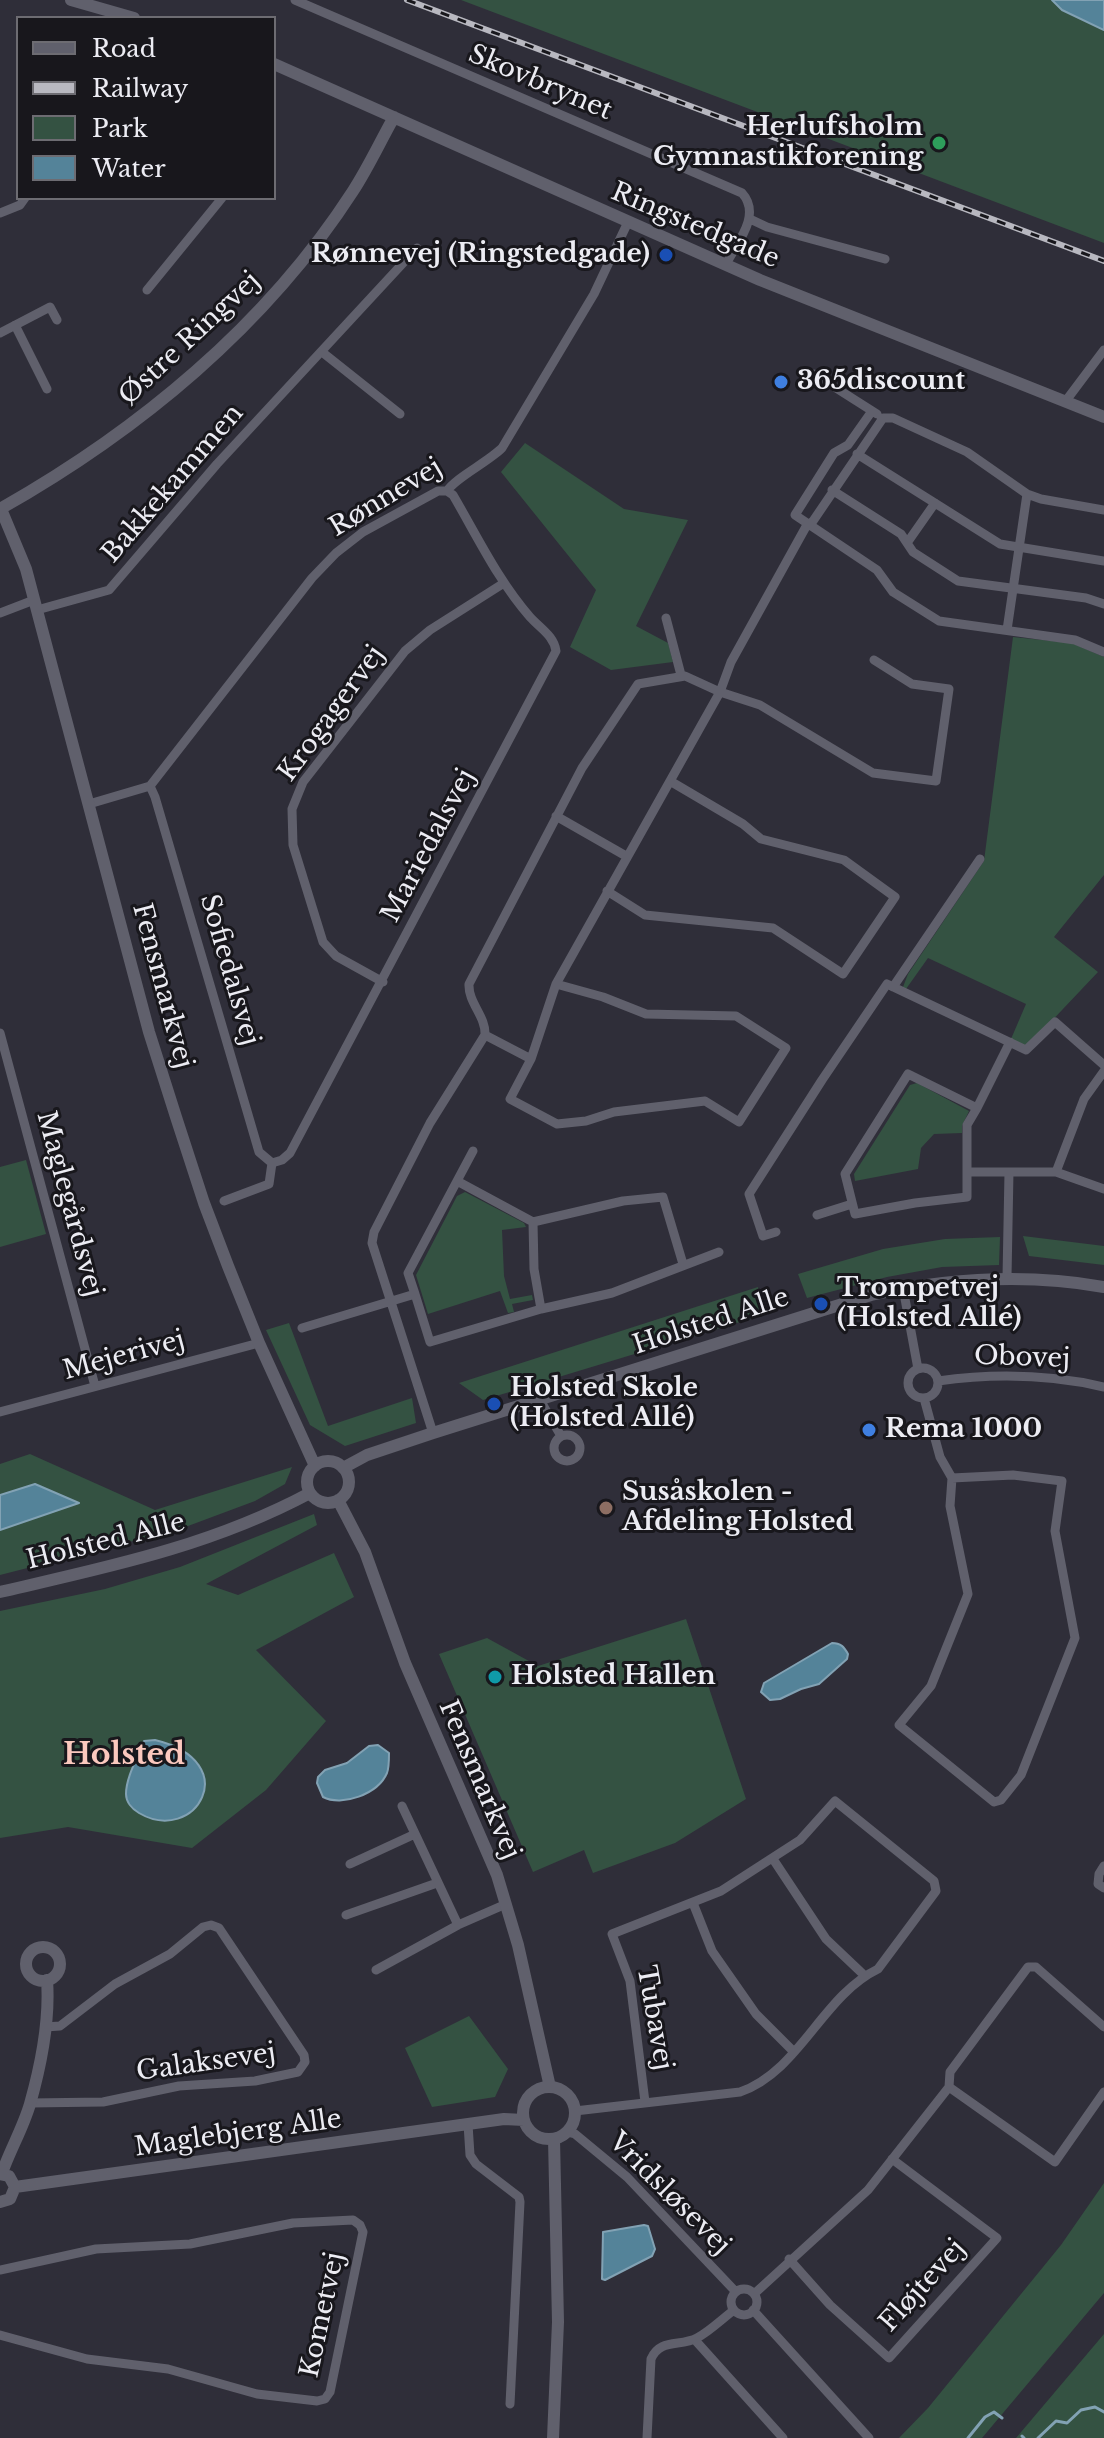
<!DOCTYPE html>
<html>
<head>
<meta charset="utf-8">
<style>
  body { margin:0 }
  #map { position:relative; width:1104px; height:2438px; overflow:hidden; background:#2f2e39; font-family:"Libre Baskerville",serif }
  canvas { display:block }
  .legend { position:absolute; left:16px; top:16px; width:260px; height:184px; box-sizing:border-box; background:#18171c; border:2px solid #6d6c72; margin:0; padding:10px 14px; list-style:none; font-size:24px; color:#ececf3 }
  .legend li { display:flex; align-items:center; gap:16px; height:40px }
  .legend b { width:40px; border:2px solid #6d6c72 }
</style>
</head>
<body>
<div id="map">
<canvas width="1104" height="2438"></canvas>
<ul class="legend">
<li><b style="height:10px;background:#60606c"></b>Road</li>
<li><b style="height:10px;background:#b8b8c0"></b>Railway</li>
<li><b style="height:22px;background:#345242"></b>Park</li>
<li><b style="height:22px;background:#548399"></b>Water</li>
</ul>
</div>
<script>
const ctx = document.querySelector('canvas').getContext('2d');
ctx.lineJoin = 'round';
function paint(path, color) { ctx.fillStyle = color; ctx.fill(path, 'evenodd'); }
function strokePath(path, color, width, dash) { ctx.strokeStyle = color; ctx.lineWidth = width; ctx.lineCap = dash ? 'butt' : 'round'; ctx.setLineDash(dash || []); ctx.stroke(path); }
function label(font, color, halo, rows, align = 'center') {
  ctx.font = font + ' "Libre Baskerville",serif'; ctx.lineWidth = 6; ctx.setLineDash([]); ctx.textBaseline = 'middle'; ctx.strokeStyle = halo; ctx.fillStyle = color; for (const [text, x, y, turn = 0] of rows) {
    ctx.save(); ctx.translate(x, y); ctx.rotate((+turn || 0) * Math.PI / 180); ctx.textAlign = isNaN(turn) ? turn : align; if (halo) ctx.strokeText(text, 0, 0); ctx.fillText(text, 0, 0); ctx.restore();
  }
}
paint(new Path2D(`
  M461,0H1052L1062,10L1104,30V243Z
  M525,443L624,509L688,520L636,626L668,643L673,662L611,670L570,647L596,590L501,472Z
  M1013,637L1072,643L1104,657V875L1054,937L1098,972L1027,1047L1011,1039L1026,1004L928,958L906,989L903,987L908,974L984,861Z
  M917,1083L969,1111L962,1126V1133L934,1134L921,1148L918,1169L855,1181L854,1174L910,1085Z
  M26,1160L46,1234L0,1247V1167Z
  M465,1192L524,1223L526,1227L502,1230L504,1276L510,1299L532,1295L533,1300L512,1304L514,1312L508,1313L500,1291L428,1314L416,1275L457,1196Z
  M1023,1236L1104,1246V1265L1029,1256Z
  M1000,1237L999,1265L942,1267L887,1277L807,1298L798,1274L883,1249L945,1239Z
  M758,1287L763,1315L483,1400L459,1383Z
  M289,1323L328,1426L412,1398L416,1423L345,1446L310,1425L266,1330Z
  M30,1454L155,1510L292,1467L285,1484L255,1501L180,1529L0,1575V1464Z
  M314,1514L317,1525L206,1584L238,1595L334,1553L354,1597L256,1650L326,1721L266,1790L192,1848L68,1827L0,1838V1611L105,1589L180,1567Z
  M686,1619L746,1799L675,1843L593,1873L584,1850L533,1872L439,1654L487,1638L538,1666Z
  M469,2016L508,2069L495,2097L432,2107L405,2048Z
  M1104,2183V2293L982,2438H899L928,2408L1061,2245Z
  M1104,2334V2438H1016Z`), '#345242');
const water = new Path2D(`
  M1052,0H1104V30L1062,10Z
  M35,1484L79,1503L0,1530V1495Z
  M832,1643C841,1643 844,1647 848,1654L847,1659L819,1684L801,1689L780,1699L770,1700L761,1692L764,1683Z
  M155,1740C246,1762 195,1846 139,1813C132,1809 126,1802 126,1794C126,1777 138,1757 144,1741Z
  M378,1745L389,1753C389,1759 389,1768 387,1773C378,1794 342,1807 323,1797L317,1783L318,1777L325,1770L347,1763L369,1746Z
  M644,2225L648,2226L655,2249L652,2256L605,2280L602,2279L603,2232Z`);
paint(water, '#548399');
strokePath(water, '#82a2b4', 2);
strokePath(new Path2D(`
  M1022,2436L1024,2438
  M968,2438L985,2417L994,2412L1002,2418
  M1038,2438L1056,2421L1067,2423L1081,2410L1095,2407L1104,2412`), '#82a2b4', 3);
strokePath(new Path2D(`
  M295,0L742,193C762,215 737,243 726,264
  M0,213L20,205L25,198
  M750,219L767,227L885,259
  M147,290L222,198
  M15,325L47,389
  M0,333L50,307L57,320
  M322,352L400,414
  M814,374L877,414
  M1065,402L1104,350
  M872,411L848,445L834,453L795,515L877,570L893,592L939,621L1075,640L1104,652
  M857,454L1000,544L1104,561
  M832,490L901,534L913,552L958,581L1086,598L1104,604
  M811,524L883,418H893L967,452L1027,494L1041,499L1104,510
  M907,543L935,503
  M37,610L109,590L217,464L417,248
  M0,613L34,600
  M666,618L681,675
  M1007,630L1027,494
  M150,786L155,797L259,1152L272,1163
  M89,804L150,786L312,578L336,553L363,532L438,491H447C455,478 488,462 502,448L594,294L628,222
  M556,816L626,856
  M607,891L645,915L773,928L843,974L895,897L844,860L761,839L743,824L670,781
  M383,982L336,956L323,942L293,845L292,809L303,782L405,651L430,630L504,583
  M893,987L980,859
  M0,1033L95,1386
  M485,1035L531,1059L510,1099L557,1124L586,1121L614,1112L705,1101L739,1122L786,1048L736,1016L646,1014L603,997L556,984
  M531,1059L556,984L720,692L731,662L808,523
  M908,1074L977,1108L967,1125V1197L915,1203L855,1214L845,1174Z
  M977,1108L1010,1042
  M969,1172H1009L1007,1277
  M1009,1172H1056L1104,1189
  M1056,1172L1084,1099L1104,1071
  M457,1181L473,1151
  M224,1201L269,1184L272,1163L282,1160L290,1153L556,651C554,636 541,629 530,617C499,582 477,536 453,495L447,491
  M817,1215L852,1204
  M776,1232L763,1236L749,1194L822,1080L887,984L1026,1050L1055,1022L1104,1065
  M903,1288L918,1369
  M415,1294L408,1273L457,1181L533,1222L623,1201L663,1197L683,1264
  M541,1309L612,1293L719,1252
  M302,1328L415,1294L430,1342L541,1309L534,1269L533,1222
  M908 1383a15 15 0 1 1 30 0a15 15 0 1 1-30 0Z
  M938,1381C995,1373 1048,1374 1104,1387
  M924,1398L940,1457L952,1478L950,1506L968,1594L931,1686L899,1725L994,1802L1001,1800L1021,1775L1075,1638L1055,1531L1062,1481L1013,1475L952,1478
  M540,1400L561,1436
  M0,1412L259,1343
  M433,1433L372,1243L374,1232L430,1123L485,1035C486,1016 468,1003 469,984L582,768L638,684L685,676L720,692L760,705L873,773L936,781L949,689L912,684L874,660
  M554 1448a13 13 0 1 1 26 0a13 13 0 1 1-26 0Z
  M402,1806L458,1925
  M773,1859L826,1939L865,1976
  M350,1864L415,1834
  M1104,1866L1099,1874L1098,1884L1104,1888
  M693,1903L712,1951L756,2014L793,2051
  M346,1915L437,1883
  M376,1970L458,1925L506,1904
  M949,2087L1055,2162L1104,2092
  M30,2103L103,2102L179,2086L255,2081L298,2072L305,2062L304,2055L219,1928L211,1925L203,1927L170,1954L115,1984L60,2026L45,2027
  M575,2111L740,2092C800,2071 822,1996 878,1969L936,1891L934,1881L835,1801L800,1840L721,1891L612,1934L630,1981L645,2102
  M468,2124L470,2155L476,2164L519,2197L520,2202L510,2404
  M567,2132L575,2134L627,2177L736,2292
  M789,2259L830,2305L889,2358L997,2238L892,2159
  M0,2270L96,2249L190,2244L293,2223L353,2220L360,2225L363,2232L330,2392L325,2399L317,2401L257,2394L168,2369L87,2359L0,2335
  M731 2302a13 13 0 1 1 26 0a13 13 0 1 1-26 0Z
  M754,2294L868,2190L949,2087L950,2072L1028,1967H1036L1104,2027
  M753,2310L869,2438
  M695,2340L783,2438
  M647,2438L651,2359C660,2338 680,2347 697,2338C710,2331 722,2319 734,2310`), '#60606c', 9);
strokePath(new Path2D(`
  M71,0L134,18
  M274,64L760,280L1104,417
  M0,509C138,431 266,326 353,191C368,168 380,142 394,117
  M1,509L26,569L149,1032L176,1117L204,1203L228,1266L259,1343L315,1466
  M307 1482a21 21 0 1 1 42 0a21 21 0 1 1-42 0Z
  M343,1468L367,1455L433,1433L871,1295C949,1278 1025,1273 1104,1287
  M338,1500L365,1552L405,1663L497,1875L518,1945L550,2087
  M0,1592C108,1567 211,1546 310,1493
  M26 1964a17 17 0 1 1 34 0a17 17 0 1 1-34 0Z
  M523 2113a26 26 0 1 1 52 0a26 26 0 1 1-52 0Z
  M2,2173C10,2150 23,2128 30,2104C41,2065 50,2020 47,1980
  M0,2174L9,2176L15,2187L10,2199L0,2202
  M15,2187L504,2119L524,2120
  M553,2438L558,2322L554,2139`), '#60606c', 12);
const rail = new Path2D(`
  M407,0L1104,261`);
strokePath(rail, '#b8b8c0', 6);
strokePath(rail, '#18171c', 3, [9]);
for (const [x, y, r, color] of [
  [939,143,8,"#2e9e5b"],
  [666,255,8,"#1a4fb4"],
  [781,382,8,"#3f7fe0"],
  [821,1304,8,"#1a4fb4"],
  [494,1404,8,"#1a4fb4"],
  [869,1430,8,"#3f7fe0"],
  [606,1508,8,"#8d6e63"],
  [495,1677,8,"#0f9aa8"]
]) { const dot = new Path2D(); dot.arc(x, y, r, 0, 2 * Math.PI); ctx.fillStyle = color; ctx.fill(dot); strokePath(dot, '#18171c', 3); }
label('26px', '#ececf3', '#18171c', [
  ["Skovbrynet",540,83,23],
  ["Ringstedgade",695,226,23],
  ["Østre Ringvej",190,339,-43],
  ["Bakkekammen",173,484,-49],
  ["Rønnevej",386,498,-31],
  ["Krogagervej",332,714,-54],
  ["Mariedalsvej",429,846,-62],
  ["Sofiedalsvej",229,970,74],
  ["Fensmarkvej",162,986,75],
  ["Maglegårdsvej",69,1204,75],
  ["Holsted Alle",711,1322,-18],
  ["Mejerivej",124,1356,-15],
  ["Obovej",1022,1358,2],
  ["Holsted Alle",106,1542,-14],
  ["Fensmarkvej",479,1780,67],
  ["Tubavej",654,2018,80],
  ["Galaksevej",206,2063,-8],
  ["Maglebjerg Alle",238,2134,-8],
  ["Vridsløsevej",669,2194,45],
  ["Fløjtevej",923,2286,-48],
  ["Kometvej",323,2315,-78]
]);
label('bold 26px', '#ececf3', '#18171c', [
  ["Herlufsholm",923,128,"right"],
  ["Gymnastikforening",923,158,"right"],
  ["Rønnevej (Ringstedgade)",650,255,"right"],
  ["365discount",797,382],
  ["Trompetvej",837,1289],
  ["(Holsted Allé)",837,1319],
  ["Holsted Skole",510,1389],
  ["(Holsted Allé)",510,1419],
  ["Rema 1000",885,1430],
  ["Susåskolen -",622,1493],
  ["Afdeling Holsted",622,1523],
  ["Holsted Hallen",511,1677]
], 'left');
label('bold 30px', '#fbc8be', '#18171c', [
  ["Holsted",124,1756]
]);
</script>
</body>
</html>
